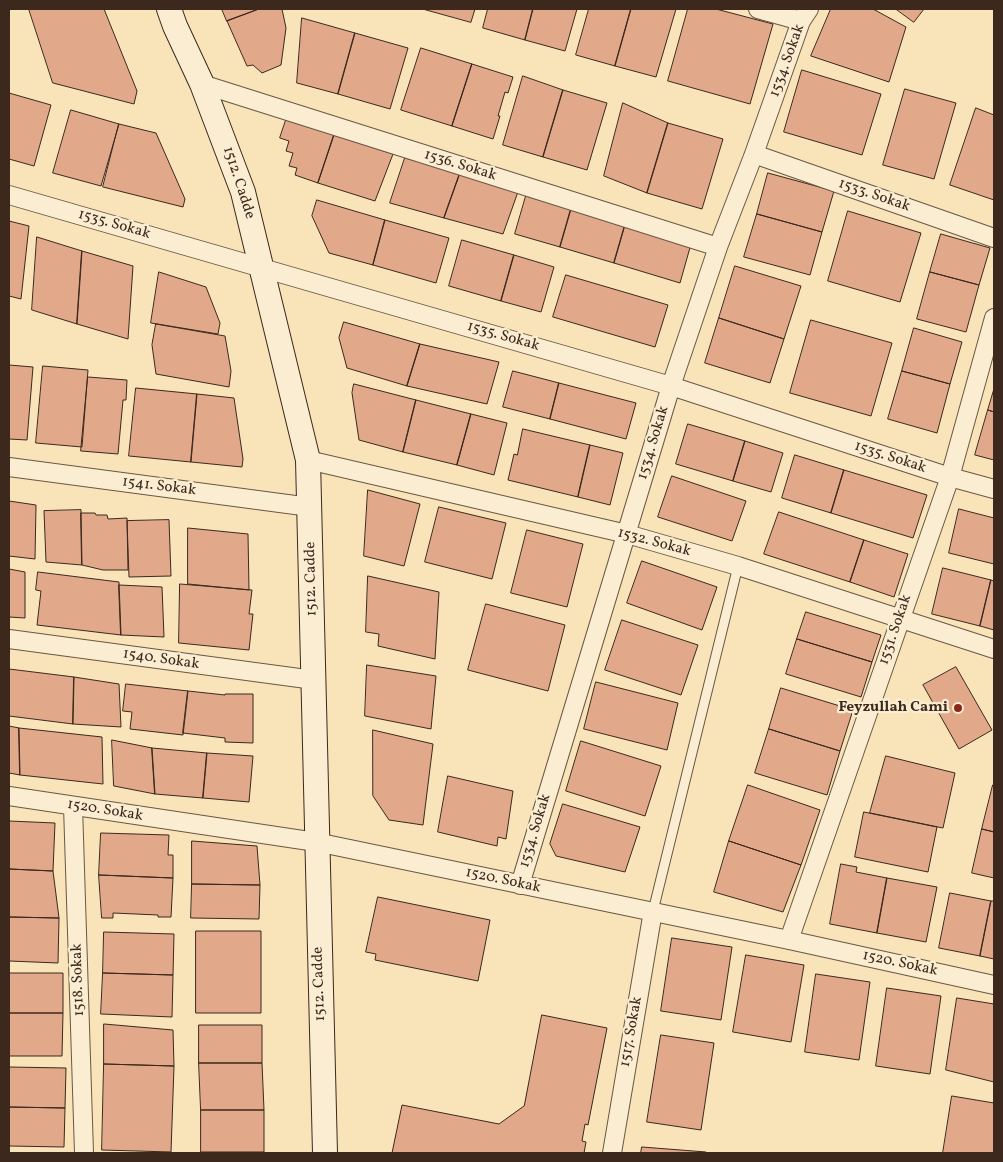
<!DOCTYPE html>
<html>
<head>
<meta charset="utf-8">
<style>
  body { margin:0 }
  #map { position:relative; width:1003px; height:1162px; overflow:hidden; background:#f8e4b8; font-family:Vollkorn,serif }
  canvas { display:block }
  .frame { position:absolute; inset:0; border:10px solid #3c281d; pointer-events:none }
</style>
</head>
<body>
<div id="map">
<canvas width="1003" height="1162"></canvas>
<div class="frame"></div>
</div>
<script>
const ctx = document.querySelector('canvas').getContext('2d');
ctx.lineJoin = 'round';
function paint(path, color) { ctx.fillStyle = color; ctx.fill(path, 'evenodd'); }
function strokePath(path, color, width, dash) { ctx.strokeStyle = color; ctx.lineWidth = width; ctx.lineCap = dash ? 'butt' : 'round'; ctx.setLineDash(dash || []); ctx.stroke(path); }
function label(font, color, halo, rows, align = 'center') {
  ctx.font = font + ' Vollkorn,serif'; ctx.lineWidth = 4.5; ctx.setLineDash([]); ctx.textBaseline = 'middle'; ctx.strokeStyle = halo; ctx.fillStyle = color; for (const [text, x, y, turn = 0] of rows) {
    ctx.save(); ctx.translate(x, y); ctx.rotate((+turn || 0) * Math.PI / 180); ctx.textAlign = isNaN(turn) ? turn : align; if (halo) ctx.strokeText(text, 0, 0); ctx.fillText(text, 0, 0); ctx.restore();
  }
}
const building = new Path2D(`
  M29,9H104L137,91L134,104L53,83Z
  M222,9H259L227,21Z
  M259,9H282L286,28L281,65L262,73L253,65L247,66L227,21Z
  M423,9H475L471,22Z
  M488,9H533L525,40L483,28Z
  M533,9H577L565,51L525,40Z
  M589,9H631L615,66L576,55Z
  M631,9H676L656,77L615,66Z
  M688,9H716L773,24L750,104L668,81Z
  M831,9H873L906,27L889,82L811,56Z
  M896,9H924L914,22Z
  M302,18L355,33L338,94L297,83Z
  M355,33L408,48L390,109L338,94Z
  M421,48L472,64L452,126L401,110Z
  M472,64L513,77L508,93L505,92L498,116H500L493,139L452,126Z
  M802,70L881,94L862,155L784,132Z
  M523,76L563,90L543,157L503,145Z
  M905,89L956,103L934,179L883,165Z
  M563,90L607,103L587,170L543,157Z
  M9,93L51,105L34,166L9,159Z
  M623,103L668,123L647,193L604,176Z
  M976,108L994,115V200L950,185Z
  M71,110L119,124L101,186L53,173Z
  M286,120L334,135L318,183L295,175L297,168L289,166L293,153L286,151L289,141L280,138Z
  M668,123L723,139L702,209L647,193Z
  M119,124L156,133L185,199L183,207L103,187Z
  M334,135L393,154L375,201L318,183Z
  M405,158L460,173L444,218L390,203Z
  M460,173L519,189L503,234L444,218Z
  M768,173L834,191L822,232L757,214Z
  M526,196L571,209L560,247L515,234Z
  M317,200L385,220L373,265L329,253L312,216Z
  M571,209L625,225L614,263L560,247Z
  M848,211L921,233L900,302L828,281Z
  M757,214L822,232L810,275L744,257Z
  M385,220L449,238L436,283L373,265Z
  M9,221L29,226L21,299L9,296Z
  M625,225L691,244L680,283L614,263Z
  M941,234L990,248L979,285L930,272Z
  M37,237L82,251L77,324L32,310Z
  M462,240L514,255L501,301L449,286Z
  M82,251L133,266L128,339L77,324Z
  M514,255L554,267L541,312L501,301Z
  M735,266L801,286L784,339L719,318Z
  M159,272L206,287L220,323L218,334L151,323Z
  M930,272L979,285L966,332L917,319Z
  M566,275L668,305L655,347L553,317Z
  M719,318L784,339L770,383L705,363Z
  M811,320L892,343L871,416L790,393Z
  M344,322L420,344L407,386L347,368L339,338Z
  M156,324L225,336L231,371L229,387L156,374L152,345Z
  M914,328L962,342L950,384L902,371Z
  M420,344L499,362L487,404L407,386Z
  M9,365L33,367L27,440L9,439Z
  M43,366L88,370L82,447L36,443Z
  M513,371L559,383L550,419L503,407Z
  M902,371L950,384L937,433L888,419Z
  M88,377L127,380L126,400H123L118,454L81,451Z
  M559,383L636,403L626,439L550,419Z
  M354,384L416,400L403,452L359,440L352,393Z
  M136,388L197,394L191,462L129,456Z
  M994,389V412L988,410Z
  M197,394L234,398L243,459L242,467L191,462Z
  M416,400L471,414L457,465L403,452Z
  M988,410L994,412V460L975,455Z
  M471,414L507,423L494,475L457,465Z
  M688,424L745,441L733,481L676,464Z
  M523,429L590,445L578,497L508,480L514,454L517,455Z
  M745,441L783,453L771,492L733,481Z
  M590,445L623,453L610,505L578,497Z
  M795,455L844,470L831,513L782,498Z
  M844,470L927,495L913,538L831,513Z
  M672,476L746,501L732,541L658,517Z
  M368,490L420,504L404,566L364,556Z
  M9,501L36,505L35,559L9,556Z
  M439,507L506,523L492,579L425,562Z
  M959,509L994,518V564L949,553Z
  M81,510L82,565L46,562L44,511Z
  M779,512L864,540L850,582L764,554Z
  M81,513H95L96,515H107L108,519L127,518L128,570H103L82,565Z
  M169,520L171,576L129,577L127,521Z
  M188,528L248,534L249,590L188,584Z
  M527,530L583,544L567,607L511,593Z
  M864,540L908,554L894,597L850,582Z
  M642,561L717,587L702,630L627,603Z
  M943,568L991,580L980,626L932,614Z
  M9,569L25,572V618L9,617Z
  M38,572L119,582L121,635L37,625L41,591L36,590Z
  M368,576L439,592L435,659L378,646L379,634L366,632Z
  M991,580L994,581V630L980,626Z
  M180,584L252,590L249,614H253L249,650L179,643Z
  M119,585L162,587L164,637L121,635Z
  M486,604L565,625L548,691L468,670Z
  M806,612L881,635L872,662L797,639Z
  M622,620L698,645L681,695L605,670Z
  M797,639L872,662L861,697L786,674Z
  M367,665L436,676L431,729L365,716Z
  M956,667L992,730L959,749L923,685Z
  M9,669L74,677L73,724L9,716Z
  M74,677L119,684L121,727L73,724Z
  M596,682L678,703L667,750L584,729Z
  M126,684L188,691L183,735L130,729L132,712L123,711Z
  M781,688L853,710L840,751L769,729Z
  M188,691L225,695V694H253V743L225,742V738L183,733Z
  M9,726L19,728L20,775L9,773Z
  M19,728L102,737L103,784L20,775Z
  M769,729L840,751L827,795L755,773Z
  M373,730L433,744L423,825L389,820L373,796Z
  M112,740L152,748L155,794L114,786Z
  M581,741L661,766L645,816L566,791Z
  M152,748L207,753L203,798L155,794Z
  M207,753L253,756L249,802L203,798Z
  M886,756L955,773L943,828L870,813Z
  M448,776L513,791L506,839L498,837L497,846L438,832Z
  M748,785L820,810L801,865L729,841Z
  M993,785H994V832L982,829Z
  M563,804L640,827L625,872L556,856L550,844Z
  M864,812L937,827L928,872L855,857Z
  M9,821L55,823L53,871L9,869Z
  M982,829L994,832V878L972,873Z
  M101,833L169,835L168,855H173V878L99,875Z
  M192,841L257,846L260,885L192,884Z
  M729,841L801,865L783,912L714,892Z
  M841,864L857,867L856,872L887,878L877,933L830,924Z
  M9,869L53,871L59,918L9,917Z
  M99,875L173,878L171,917H158V915L113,913V918H102Z
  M887,878L937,887L926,942L877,933Z
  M192,884L260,885L259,919L191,918Z
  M950,893L991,901L980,956L939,948Z
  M378,897L490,920L478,981L375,960L376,954L366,952Z
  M991,901H994V959L980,956Z
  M9,917L59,918L58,963L9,961Z
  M196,931H261V1013H196Z
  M104,932L174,934L173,975L103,973Z
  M672,938L732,947L721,1020L661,1011Z
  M746,955L804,965L791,1042L733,1032Z
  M9,973H63V1013H9Z
  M103,973L173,975L172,1017L101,1014Z
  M816,974L870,982L859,1060L805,1052Z
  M887,988L941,996L930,1074L876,1066Z
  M957,998L994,1004V1082L946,1070Z
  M9,1013H63L62,1056H9Z
  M542,1015L607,1028L588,1125L585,1124L582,1141L586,1142L584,1153H392L402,1105L499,1124L524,1106Z
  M104,1024L173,1030L174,1066L104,1064Z
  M199,1025H262V1063H199Z
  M661,1035L714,1043L701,1130L647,1122Z
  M199,1063H262L264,1110H201Z
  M104,1064L174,1066L171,1152L102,1150Z
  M9,1067L66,1068L65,1108L9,1107Z
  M952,1096L994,1103V1153H943Z
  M9,1107L65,1108L64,1147L9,1146Z
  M201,1110H264V1152H201Z
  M642,1147L706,1152V1153H641Z`);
paint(building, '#e1a88a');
strokePath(building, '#3c281d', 1);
const lane = new Path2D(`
  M653,911L738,566`);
const street = new Path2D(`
  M758,9L801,21
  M202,84L718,247
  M754,154L994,238
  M9,195L671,386L950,477L994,489
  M308,460L627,534L738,566L994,649
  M9,467L310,507
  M9,639L314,680
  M9,796L316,842L789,940L994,985
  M73,806L84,1153
  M520,885L671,386L718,247L754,154L801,21L809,9
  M789,940L950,477L994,318
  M612,1153L653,911`);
const secondary = new Path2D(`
  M169,9L175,26L202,84L243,192L308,460L325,1153`);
strokePath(lane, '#6b5744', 11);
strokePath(street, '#6b5744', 20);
strokePath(secondary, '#3c281d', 26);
strokePath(lane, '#faedd1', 9);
strokePath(street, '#faedd1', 18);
strokePath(secondary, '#faedd1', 24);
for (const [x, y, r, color] of [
  [958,708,5,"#8f2418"]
]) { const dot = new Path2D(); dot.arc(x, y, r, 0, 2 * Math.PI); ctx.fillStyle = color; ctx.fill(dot); strokePath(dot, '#faedd1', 2); }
label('15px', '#3c281d', '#faedd1', [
  ["1534. Sokak",788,61,-70],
  ["1536. Sokak",460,166,17],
  ["1512. Cadde",238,183,72],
  ["1533. Sokak",874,196,19],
  ["1535. Sokak",114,225,16],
  ["1535. Sokak",503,337,16],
  ["1534. Sokak",654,443,-73],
  ["1535. Sokak",890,458,18],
  ["1541. Sokak",159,487,7],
  ["1532. Sokak",654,543,15],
  ["1512. Cadde",312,579,-91],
  ["1531. Sokak",896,630,-71],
  ["1540. Sokak",161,660,8],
  ["1520. Sokak",105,811,9],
  ["1534. Sokak",536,831,-73],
  ["1520. Sokak",503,881,12],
  ["1520. Sokak",900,964,12],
  ["1518. Sokak",79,980,-92],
  ["1512. Cadde",320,984,-92],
  ["1517. Sokak",632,1032,-80]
]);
label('bold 15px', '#3c281d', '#faedd1', [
  ["Feyzullah Cami",948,708]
], 'right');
</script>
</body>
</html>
